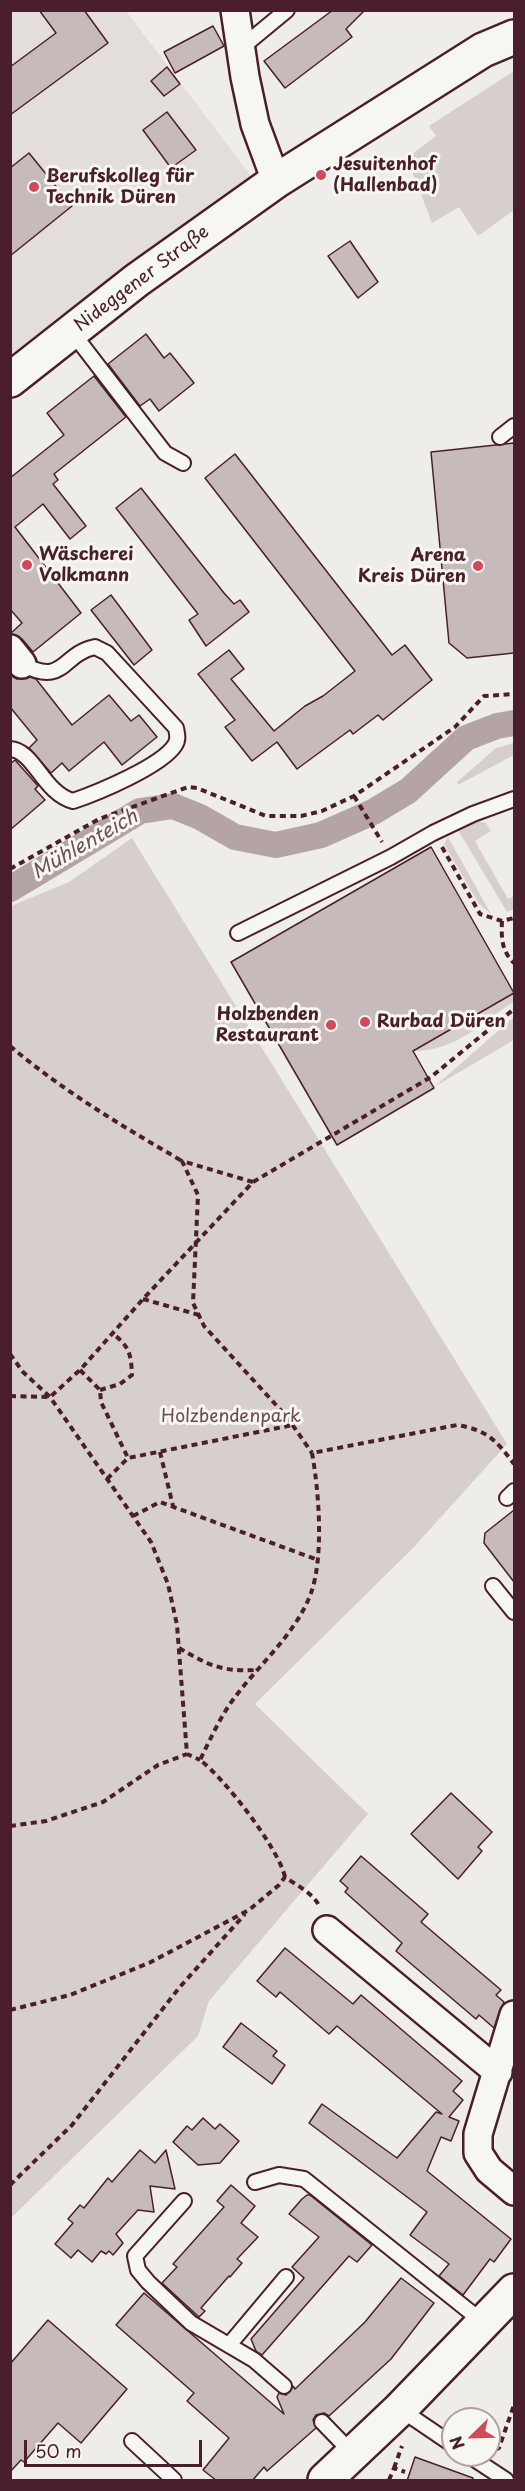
<!DOCTYPE html>
<html>
<head>
<meta charset="utf-8">
<style>
  body { margin:0 }
  #map { position:relative; width:525px; height:2491px; overflow:hidden; background:#efedea; font-family:"Playpen Sans",sans-serif }
  canvas { display:block }
  .frame { position:absolute; inset:0; border:12px solid #4a1f2b; pointer-events:none }
  .north { position:absolute; left:441px; top:2407px; width:60px; height:60px; box-sizing:border-box; background:#f6f6f2; border:2px solid #b1a0a2; border-radius:50%; rotate:247deg; font-size:16px; font-weight:700; line-height:24px; text-align:center; color:#4a1f2b }
  .north::after { content:''; display:block; margin:auto; width:21px; height:27px; background:#d1495b; clip-path:polygon(50% 0,100% 100%,50% 72%,0 100%) }
  .scale { position:absolute; left:24px; top:2440px; width:178px; height:27px; box-sizing:border-box; border:3px solid #4a1f2b; border-top:0; padding-left:8px; font-size:18px; line-height:21px; white-space:nowrap; color:#4a1f2b; -webkit-text-stroke:4px #f6f6f2; paint-order:stroke }
</style>
</head>
<body>
<div id="map">
<canvas width="525" height="2491"></canvas>
<div class="frame"></div>
<div class="north">N</div>
<div class="scale">50 m</div>
</div>
<script>
const ctx = document.querySelector('canvas').getContext('2d');
ctx.lineJoin = 'round';
function paint(path, color) { ctx.fillStyle = color; ctx.fill(path, 'evenodd'); }
function strokePath(path, color, width, dash) { ctx.strokeStyle = color; ctx.lineWidth = width; ctx.lineCap = dash ? 'butt' : 'round'; ctx.setLineDash(dash || []); ctx.stroke(path); }
function label(font, color, halo, rows, align = 'center') {
  ctx.font = font + ' "Playpen Sans",sans-serif'; ctx.lineWidth = 6; ctx.setLineDash([]); ctx.textBaseline = 'middle'; ctx.strokeStyle = halo; ctx.fillStyle = color; for (const [text, x, y, turn = 0] of rows) {
    ctx.save(); ctx.translate(x, y); ctx.rotate((+turn || 0) * Math.PI / 180); ctx.textAlign = isNaN(turn) ? turn : align; if (halo) ctx.strokeText(text, 0, 0); ctx.fillText(text, 0, 0); ctx.restore();
  }
}
paint(new Path2D(`
  M11,11H126L251,176L161,242L11,358Z`), '#e3dedc');
paint(new Path2D(`
  M514,71V210L478,236L459,207L432,223L407,158L436,136L429,126Z
  M514,743V755L458,785L457,782L496,748Z
  M476,821L486,823L491,831L475,841L508,899L514,896V909L507,912L458,830Z
  M448,837L491,914L479,904L444,844Z
  M132,838L507,1444L413,1548L255,1704L368,1814L209,2001L198,2036L11,2218V906L69,882Z
  M514,993V1002C479,1023 458,1051 413,1051Z
  M514,1017V1040L434,1087Z`), '#d7cfce');
strokePath(new Path2D(`
  M10,889L140,811L173,806L200,817L235,837L276,845L321,835L373,812L408,791L466,738L497,726L514,723`), '#b4a4a5', 26);
const building = new Path2D(`
  M39,10H84L108,43L10,115V67L56,33Z
  M333,10H365L346,29L352,37L285,88L264,61Z
  M213,26L224,46L175,73L164,52Z
  M167,67L180,84L164,96L151,81Z
  M167,112L196,150L171,168L143,130Z
  M29,153L72,206L10,256V168Z
  M350,241L378,282L358,298L328,256Z
  M146,334L164,358L170,353L194,383L159,411L150,399L140,406L108,364Z
  M94,376L126,417L54,474L58,480L53,484L86,526L70,539L43,504L15,527L81,613L33,652L22,639L10,634L22,623L10,609V478L64,435L47,413Z
  M514,443V653L467,658L449,643L431,452Z
  M235,454L392,655L405,645L432,680L383,720L378,715L353,734L350,730L297,769L277,742L252,761L225,727L235,720L198,674L229,650L244,669L231,679L274,731L305,706L323,696L355,671L205,478Z
  M141,488L224,593L234,604L240,600L249,612L206,646L189,620L198,614L116,508Z
  M111,595L152,650L134,665L91,610Z
  M10,675L17,679L30,677L36,679L72,725L109,695L131,721L139,715L157,737L122,765L104,742L69,771L62,763L51,773L29,748L37,740L10,707Z
  M15,760L38,786L35,789L45,800L10,830V764Z
  M431,847L514,993L413,1051L434,1088L337,1145L231,962Z
  M514,1510V1582L484,1543L485,1533Z
  M451,1793L492,1832L478,1847L482,1851L458,1879L411,1834Z
  M361,1856L428,1914L421,1922L501,1990L496,1995L504,2002L494,2028L479,2015L476,2019L396,1951L402,1943L345,1892L348,1888L340,1881Z
  M285,1948L353,2004L361,1995L462,2081L453,2091L463,2100L449,2117L459,2121L451,2141L441,2137L427,2171L511,2239L494,2262L490,2259L463,2295L439,2276L449,2264L410,2235L427,2212L309,2123L322,2104L397,2158L436,2112L442,2114L337,2026L329,2034L280,1992L276,1997L257,1981Z
  M241,2023L277,2051L273,2056L285,2065L272,2084L223,2047Z
  M203,2118L215,2129L220,2124L239,2141L220,2163L198,2165L173,2142L187,2126L192,2130Z
  M140,2150L155,2163L166,2150L175,2189L150,2186L154,2212L138,2210L116,2234L123,2243L113,2255L109,2251L106,2254L101,2251L92,2262L78,2250L71,2258L55,2244L73,2223L68,2219L80,2205L84,2208L108,2178L112,2182Z
  M231,2185L255,2206L241,2223L258,2237L237,2259L242,2263L230,2277L229,2276L201,2308L205,2311L199,2317L162,2283L177,2267L173,2264L224,2207L217,2201Z
  M307,2195H310L372,2245L357,2262L349,2256L262,2355L256,2351L251,2339L304,2278L292,2267L319,2237L289,2214L302,2199Z
  M401,2278L434,2303L391,2359L329,2416L324,2413L316,2415L313,2420L316,2428L267,2471L264,2467L252,2481H217L203,2470L229,2438L187,2401L194,2393L116,2325L144,2293L284,2414L277,2397L279,2393L286,2395L293,2386L295,2389L365,2322Z
  M48,2320L127,2389L81,2443L58,2423L24,2462L21,2460L10,2472V2364Z
  M415,2457L473,2478L472,2481H407Z`);
paint(building, '#c6babb');
strokePath(building, '#4a1f2b', 1.5);
const lane = new Path2D(`
  M241,48L287,10
  M72,332L165,453L183,463
  M500,437L514,426
  M10,749C34,750 43,793 73,801C97,793 162,766 175,745C179,739 177,734 176,728L107,653L95,647C61,654 65,687 22,664
  M238,933L391,857L433,833L473,814L514,799
  M507,1498L514,1491
  M493,1586L514,1612
  M255,2182L279,2175L304,2179L484,2323
  M184,2201L135,2256L138,2270L148,2282L191,2323L254,2360L284,2386
  M229,2345L286,2277
  M400,2409L453,2445
  M322,2422L353,2454
  M132,2441L174,2480
  M468,2455L506,2480`);
const street = new Path2D(`
  M235,10L245,77L255,124L276,181
  M10,649L22,664
  M327,1930L498,2072
  M514,2015L478,2134V2153L489,2170L514,2191`);
const secondary = new Path2D(`
  M10,380L137,280L276,181L483,50L514,37
  M325,2480L400,2409L514,2291`);
strokePath(lane, '#4a1f2b', 18);
strokePath(street, '#4a1f2b', 32);
strokePath(secondary, '#4a1f2b', 38);
strokePath(new Path2D(`
  M354,796L382,842
  M442,847L480,914L502,921L514,918
  M10,869L99,819L188,787L197,788L266,816H301L322,811L354,796L455,727L484,696L514,694
  M502,921C501,938 502,952 514,963
  M10,1046C63,1091 122,1126 182,1161
  M253,1182L182,1161L198,1195L193,1303L204,1326L287,1417L312,1453
  M143,1299L199,1315
  M10,1354L23,1372L50,1397L151,1542L168,1584L177,1625L187,1754L200,1760
  M80,1370L100,1390L101,1402L128,1458
  M100,1390L120,1384L132,1375C131,1353 129,1346 112,1333
  M10,1396L50,1397L80,1370L143,1299L253,1182L431,1077L514,1009
  M160,1452L173,1506
  M107,1479L128,1458L293,1425
  M133,1516L160,1502L318,1560
  M179,1648C208,1665 222,1672 256,1670
  M10,1826L46,1821L103,1802L158,1765L187,1754
  M285,1877C278,1847 224,1778 200,1760C209,1742 217,1724 228,1707C253,1669 295,1637 311,1593C324,1557 319,1491 312,1453L457,1425C487,1430 496,1440 514,1464
  M10,2010L70,1995L149,1963L249,1910L279,1885L285,1877C296,1885 315,1894 320,1908
  M10,2185L72,2125L179,1988L245,1914
  M495,2450L499,2448L514,2405
  M394,2468L402,2446
  M389,2480L394,2468L405,2472`), '#4a1f2b', 4, [6, 4.5]);
strokePath(lane, '#f6f6f2', 14);
strokePath(street, '#f6f6f2', 27);
strokePath(secondary, '#f6f6f2', 33);
for (const [x, y, r, color] of [
  [321,175,6,"#d1495b"],
  [34,187,6,"#d1495b"],
  [27,565,6,"#d1495b"],
  [478,566,6,"#d1495b"],
  [365,1022,6,"#d1495b"],
  [331,1025,6,"#d1495b"]
]) { const dot = new Path2D(); dot.arc(x, y, r, 0, 2 * Math.PI); ctx.fillStyle = color; ctx.fill(dot); strokePath(dot, '#f6f6f2', 2); }
label('bold 18px', '#4a1f2b', '#f6f6f2', [
  ["Jesuitenhof",333,165],
  ["(Hallenbad)",333,186],
  ["Berufskolleg für",46,177],
  ["Technik Düren",46,198],
  ["Wäscherei",39,555],
  ["Volkmann",39,576],
  ["Arena",466,556,"right"],
  ["Kreis Düren",466,577,"right"],
  ["Holzbenden",319,1015,"right"],
  ["Restaurant",319,1036,"right"],
  ["Rurbad Düren",377,1022]
], 'left');
label('18px', '#4a1f2b', '#f6f6f2', [
  ["Nideggener Straße",142,279,-37]
]);
label('18px', '#6d4b54', '#f6f6f2', [
  ["Holzbendenpark",231,1417]
]);
label('italic 20px', '#6f4e56', '#f6f6f2', [
  ["Mühlenteich",85,845,-30]
]);
</script>
</body>
</html>
